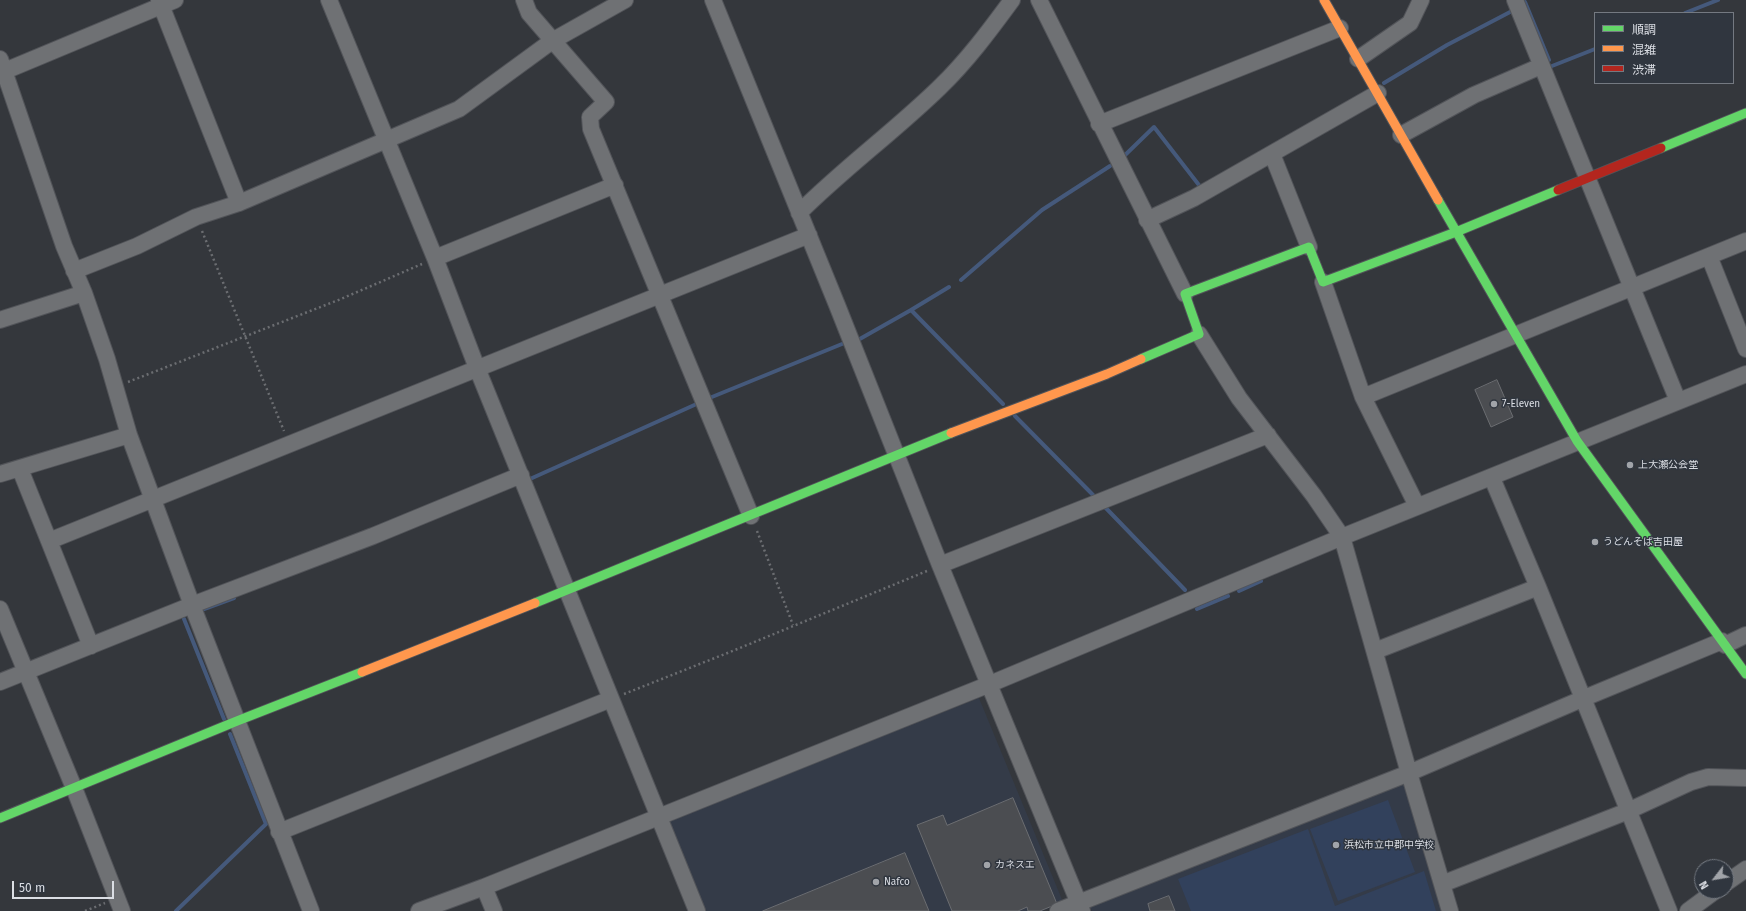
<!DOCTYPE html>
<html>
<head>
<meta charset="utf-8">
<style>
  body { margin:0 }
  #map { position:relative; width:1746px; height:911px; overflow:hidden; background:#34373c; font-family:"Fira Sans","Noto Sans JP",sans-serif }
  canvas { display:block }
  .legend { position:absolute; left:1594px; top:12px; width:140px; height:72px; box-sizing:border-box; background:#30363f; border:1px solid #747981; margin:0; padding:5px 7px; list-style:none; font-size:12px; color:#dbdee4 }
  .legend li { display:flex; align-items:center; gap:8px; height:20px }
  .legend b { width:20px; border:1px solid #747981 }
  .north { position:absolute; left:1694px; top:859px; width:40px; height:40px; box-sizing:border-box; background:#30363f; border:1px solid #747981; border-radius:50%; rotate:239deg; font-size:11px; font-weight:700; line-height:16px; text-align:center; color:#dbdee4 }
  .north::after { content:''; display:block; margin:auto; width:14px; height:18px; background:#a1a4a9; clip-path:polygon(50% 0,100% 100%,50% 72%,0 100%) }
  .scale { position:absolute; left:12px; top:881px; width:102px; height:18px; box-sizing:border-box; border:2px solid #dbdee4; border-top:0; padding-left:5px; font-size:12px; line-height:14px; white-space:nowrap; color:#dbdee4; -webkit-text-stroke:3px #30363f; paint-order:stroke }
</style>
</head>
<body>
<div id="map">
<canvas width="1746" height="911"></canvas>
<ul class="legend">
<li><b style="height:5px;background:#63d668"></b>順調</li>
<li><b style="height:5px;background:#ff974d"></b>混雑</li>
<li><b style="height:5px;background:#b3261e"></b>渋滞</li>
</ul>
<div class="north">N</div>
<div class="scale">50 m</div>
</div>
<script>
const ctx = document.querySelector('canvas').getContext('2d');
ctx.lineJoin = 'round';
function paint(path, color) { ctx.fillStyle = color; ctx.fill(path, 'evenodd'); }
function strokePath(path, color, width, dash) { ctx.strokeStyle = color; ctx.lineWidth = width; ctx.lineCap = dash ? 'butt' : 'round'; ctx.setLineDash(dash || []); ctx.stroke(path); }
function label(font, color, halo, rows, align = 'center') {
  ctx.font = font + ' "Fira Sans","Noto Sans JP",sans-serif'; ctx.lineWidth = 3; ctx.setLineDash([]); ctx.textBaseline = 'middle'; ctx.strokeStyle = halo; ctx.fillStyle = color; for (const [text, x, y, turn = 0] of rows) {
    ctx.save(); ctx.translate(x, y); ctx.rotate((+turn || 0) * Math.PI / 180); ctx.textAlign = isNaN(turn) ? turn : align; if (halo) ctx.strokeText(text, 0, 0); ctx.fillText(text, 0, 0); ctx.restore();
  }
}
paint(new Path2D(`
  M979,698L1063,902L1042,911H703L667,825L670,820Z
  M1405,783L1442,911H1092L1090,907Z`), '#343b48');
paint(new Path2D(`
  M1388,800L1415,872L1338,901L1310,829Z
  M1308,829L1335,906L1424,871L1436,911H1191L1178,879Z`), '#32415c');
strokePath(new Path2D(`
  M1525,2L1549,60
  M1685,13L1718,0
  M1552,66L1595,49
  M1384,83L1447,45L1512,11
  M1122,158L1154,127L1202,189
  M961,280L1042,210L1110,166
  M911,310L1003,404
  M858,340L911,310L949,287
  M707,399L842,344
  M1015,416L1096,498
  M530,479L701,402
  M1102,504L1185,590
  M1239,591L1261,581
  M204,609L234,598
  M1197,609L1228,596
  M184,619L224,719
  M176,911L266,824L230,734`), '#45597b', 4);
const building = new Path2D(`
  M1497,380L1513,417L1491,427L1475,390Z
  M1013,798L1057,904L1040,911H1028L1027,907L1018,911H952L917,825L943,815L947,825Z
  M905,853L929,911H763Z
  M1169,896L1175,911H1150L1148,904Z`);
paint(building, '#4b4d51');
strokePath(building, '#6b6d71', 1);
const street = new Path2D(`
  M159,0L239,203
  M329,0L435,258L477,368L697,911
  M524,0L529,13L606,102L590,117L591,129L751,516
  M713,0L837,305L940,565L1082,911
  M1039,0L1185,294
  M1515,0L1678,401
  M0,59L64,246L84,293L107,359L129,435L192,605L311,911
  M1358,59L1410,23L1421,0
  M0,73L175,0
  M1099,124L1340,28
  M1401,135L1474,95L1541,66
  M1272,154L1309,247
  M799,213C844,168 895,131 940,87C967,61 990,30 1012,0
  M1147,220L1194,198L1378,93
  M1709,256L1746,349
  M435,258L615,185
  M74,271L137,246L196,217L239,203L459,109L552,41L625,0
  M1323,282L1363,397L1417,506
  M0,320L84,293
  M1199,334L1239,398L1314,496L1342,537L1409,773L1582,699L1722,641
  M1363,397L1746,241
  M20,469L49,541L809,235
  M0,474L129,435
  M1492,478L1538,587L1669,911
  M49,541L91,646
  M940,565L1268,435
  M0,609L74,788L122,911
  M1725,645L1746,635
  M1375,651L1538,587
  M0,682L192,605L373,536L521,475
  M279,832L611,699
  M1726,883L1746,869
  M1442,884L1628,811L1691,782L1708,777L1746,778
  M484,887L494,911
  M419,911L484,887L990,684L1342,537L1746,374
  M1058,911L1409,773L1450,911
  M1688,911L1715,891`);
const fast = new Path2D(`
  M1661,148L1746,113
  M1438,200L1577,441L1746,674
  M1141,359L1199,334L1185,294L1309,247L1323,282L1456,232L1558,190
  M535,603L951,433
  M0,818L237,721L362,672`);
const slow = new Path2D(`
  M1324,0L1438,200
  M951,433L1107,374L1141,359
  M362,672L535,603`);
const jam = new Path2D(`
  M1558,190L1661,148`);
strokePath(street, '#525459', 18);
strokePath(fast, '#525459', 11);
strokePath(slow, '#525459', 11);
strokePath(jam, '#525459', 11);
strokePath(new Path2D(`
  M202,231L284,431
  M128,382L341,299L422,264
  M757,531L793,625
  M624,694L735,650L927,571
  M85,911L105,903`), '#6b6d71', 2.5, [2, 3]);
strokePath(street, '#6f7174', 16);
strokePath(fast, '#63d668', 9);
strokePath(slow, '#ff974d', 9);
strokePath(jam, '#b3261e', 9);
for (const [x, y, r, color] of [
  [1494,404,4,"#a1a4a9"],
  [1630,465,4,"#a1a4a9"],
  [1595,542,4,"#a1a4a9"],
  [1336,845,4,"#a1a4a9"],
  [987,865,4,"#a1a4a9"],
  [876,882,4,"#a1a4a9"]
]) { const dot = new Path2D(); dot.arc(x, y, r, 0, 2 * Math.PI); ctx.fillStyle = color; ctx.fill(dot); strokePath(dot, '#30363f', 1.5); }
label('10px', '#dbdee4', '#30363f', [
  ["7-Eleven",1502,404],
  ["上大瀬公会堂",1638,465],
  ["うどんそば吉田屋",1603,542],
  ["浜松市立中郡中学校",1344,845],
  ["カネスエ",995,865],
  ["Nafco",884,882]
], 'left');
</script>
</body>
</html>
